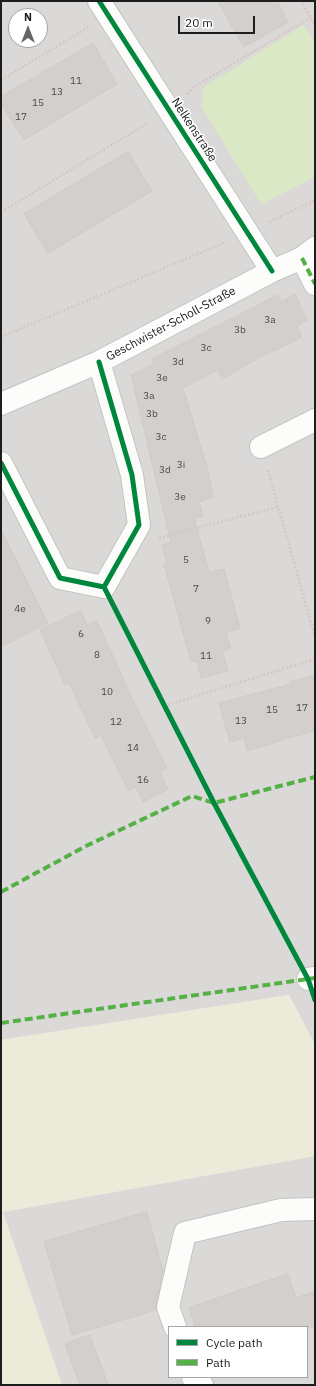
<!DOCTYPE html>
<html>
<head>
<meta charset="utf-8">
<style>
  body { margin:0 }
  #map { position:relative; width:316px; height:1386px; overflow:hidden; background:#ebe9e6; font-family:"IBM Plex Sans",sans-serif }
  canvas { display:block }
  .frame { position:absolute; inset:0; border:2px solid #1d1d1d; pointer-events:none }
  .legend { position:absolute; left:168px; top:1326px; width:140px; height:52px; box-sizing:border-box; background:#fff; border:1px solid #a5a5a5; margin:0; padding:5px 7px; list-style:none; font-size:12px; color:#1d1d1d }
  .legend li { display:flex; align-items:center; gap:8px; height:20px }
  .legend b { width:20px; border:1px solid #a5a5a5 }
  .north { position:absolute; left:8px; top:8px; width:40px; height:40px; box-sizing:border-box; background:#fff; border:1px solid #a5a5a5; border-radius:50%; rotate:0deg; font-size:11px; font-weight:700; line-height:16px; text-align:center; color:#1d1d1d }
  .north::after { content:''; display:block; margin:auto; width:14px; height:18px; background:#656463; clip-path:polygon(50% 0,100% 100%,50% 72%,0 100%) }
  .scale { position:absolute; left:178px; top:16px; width:77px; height:18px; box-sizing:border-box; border:2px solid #1d1d1d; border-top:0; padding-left:5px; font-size:12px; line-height:14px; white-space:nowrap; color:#1d1d1d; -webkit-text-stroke:3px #fff; paint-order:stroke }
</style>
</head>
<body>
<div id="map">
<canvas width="316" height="1386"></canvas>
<div class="frame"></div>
<ul class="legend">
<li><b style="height:5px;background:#00873e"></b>Cycle path</li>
<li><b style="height:5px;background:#55b145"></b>Path</li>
</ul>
<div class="north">N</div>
<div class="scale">20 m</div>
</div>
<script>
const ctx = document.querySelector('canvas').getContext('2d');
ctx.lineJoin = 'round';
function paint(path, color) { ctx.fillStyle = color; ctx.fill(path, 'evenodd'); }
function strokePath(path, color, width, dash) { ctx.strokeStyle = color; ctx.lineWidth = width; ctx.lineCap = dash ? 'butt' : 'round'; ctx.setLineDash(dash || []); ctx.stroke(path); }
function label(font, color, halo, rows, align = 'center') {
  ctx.font = font + ' "IBM Plex Sans",sans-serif'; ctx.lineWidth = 3; ctx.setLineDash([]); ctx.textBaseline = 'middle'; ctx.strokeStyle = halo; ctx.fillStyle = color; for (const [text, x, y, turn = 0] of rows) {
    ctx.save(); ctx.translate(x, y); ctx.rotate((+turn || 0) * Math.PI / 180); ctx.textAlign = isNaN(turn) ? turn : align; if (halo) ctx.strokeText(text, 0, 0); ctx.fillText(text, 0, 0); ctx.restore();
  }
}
paint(new Path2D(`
  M1,1H315V1045L289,995L1,1040ZM16,16H40V40H16Z
  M315,1156V1385H62L2,1212ZM169,1327H307V1377H169Z`), '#dad9d7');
paint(new Path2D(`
  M289,995L315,1045V1156L3,1212L62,1385H1V1040Z`), '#ecebd9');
paint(new Path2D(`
  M304,25L315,43V177L261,204L201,106L204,87Z`), '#dae8c5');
const building = new Path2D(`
  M218,1H277L288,22L244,47Z
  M93,43L117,84L24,140L1,104V97Z
  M128,152L152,191L48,253L24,214Z
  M295,294L307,320L297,326L302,337L274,351L273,350L222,379L218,370L183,388L207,467L213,497L199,502L203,516L194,518L209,572L224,569L240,628L226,633L231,648L222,651L228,671L201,678L197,661L191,662L164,564L167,563L162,545L171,542L131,375L154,364L152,359L278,295L281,302Z
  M1,530L48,623L1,647Z
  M81,611L87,625L97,621L132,698L167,768L160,772L168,789L143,802L136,787L128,790L101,735L95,738L69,683L65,685L40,630Z
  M315,676V731L283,739L284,740L247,751L244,738L230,742L219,703L291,684V682Z
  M147,1212L163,1271L156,1304V1310L72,1335L44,1242Z
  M288,1274L296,1298L315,1291V1327H195L189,1308Z
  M90,1335L108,1385H80L65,1344Z`);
paint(building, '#d2cfcd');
strokePath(building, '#cfcbc7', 1);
const minor = new Path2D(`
  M99,1L272,271
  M302,258L315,284
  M1,404L99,362L272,271L302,258L315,248
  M261,447L315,420
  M1,463L60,578L104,587L139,525L132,475L99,362
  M308,979L315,978
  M175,1327L168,1307L185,1233L281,1210L315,1209
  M193,1377L195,1383L202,1385`);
strokePath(minor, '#c4c3c2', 24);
strokePath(new Path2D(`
  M301,1L315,25
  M1,80L89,27
  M187,94L192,88L310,18
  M1,212L148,123
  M269,222L315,200
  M1,337L226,242
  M268,470L315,637
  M159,538L278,507
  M164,706L315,659`), '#d6c7c5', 2.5, [2, 2]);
strokePath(minor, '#fcfcfb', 22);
strokePath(new Path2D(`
  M302,258L315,284
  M1,892L86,846L192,796L214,803L315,777
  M1,1023L315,978`), '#55b145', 4, [8, 4]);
strokePath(new Path2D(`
  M99,1L272,271
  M1,463L60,578L104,587L139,525L132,475L99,362
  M104,587L214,803L308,979L315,1000`), '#00873e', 5);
label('10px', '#4a4a49', null, [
  ["11",76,81],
  ["13",57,92],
  ["15",38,103],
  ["17",21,117],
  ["3a",270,320],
  ["3b",240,330],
  ["3c",206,348],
  ["3d",178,362],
  ["3e",162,378],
  ["3a",149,396],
  ["3b",152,414],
  ["3c",161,437],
  ["3i",181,465],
  ["3d",165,470],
  ["3e",180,497],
  ["5",186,560],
  ["7",196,589],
  ["4e",20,609],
  ["9",208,621],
  ["6",81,634],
  ["8",97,655],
  ["11",206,656],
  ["10",107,692],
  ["17",302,708],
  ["15",272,710],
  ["13",241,721],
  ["12",116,722],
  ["14",133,748],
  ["16",143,780]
]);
label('12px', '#1d1d1d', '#fff', [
  ["Nelkenstraße",194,130,57],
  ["Geschwister-Scholl-Straße",171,324,-28]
]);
</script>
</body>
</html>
